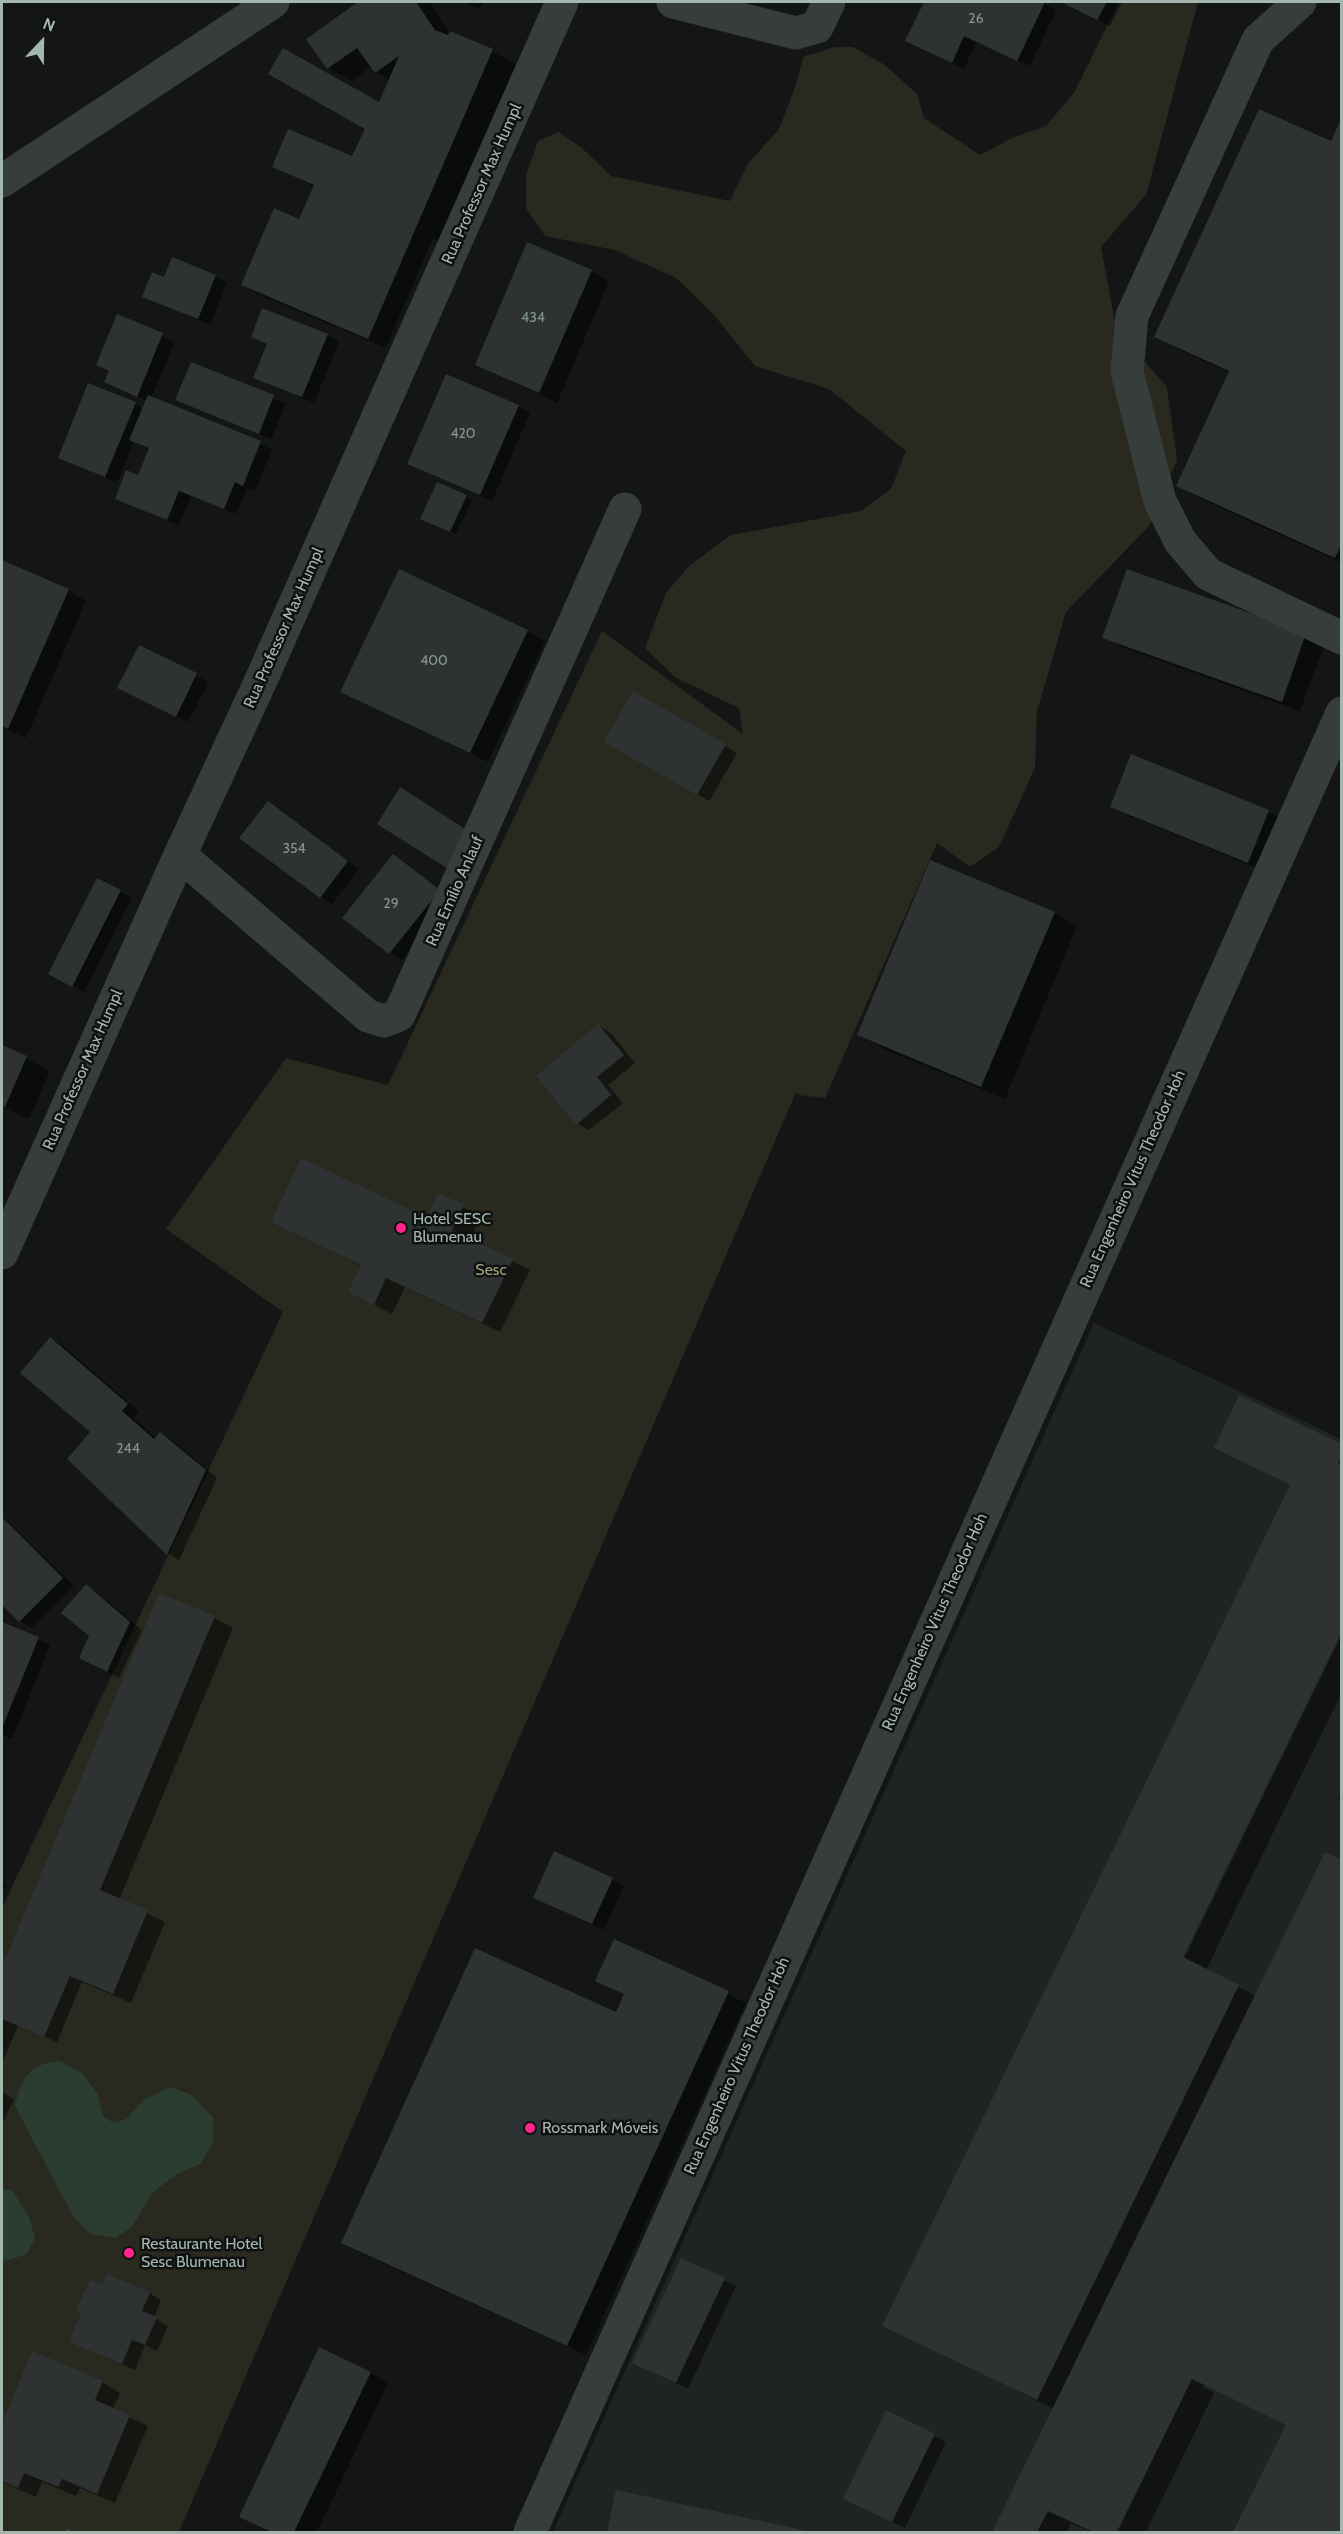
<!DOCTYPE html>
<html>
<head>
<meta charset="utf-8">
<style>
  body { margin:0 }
  #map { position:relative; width:1343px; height:2534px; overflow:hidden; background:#141616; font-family:Cabin,sans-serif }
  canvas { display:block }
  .frame { position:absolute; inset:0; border:3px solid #a4b7af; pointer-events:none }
  .north { position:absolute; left:12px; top:12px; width:60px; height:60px; -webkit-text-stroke:4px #0f1111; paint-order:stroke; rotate:22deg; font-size:16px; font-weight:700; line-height:24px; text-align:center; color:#a4b7af }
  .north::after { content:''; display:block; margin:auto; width:21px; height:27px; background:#a4b7af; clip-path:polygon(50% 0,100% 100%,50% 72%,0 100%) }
</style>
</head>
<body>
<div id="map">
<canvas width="1343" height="2534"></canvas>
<div class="frame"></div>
<div class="north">N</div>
</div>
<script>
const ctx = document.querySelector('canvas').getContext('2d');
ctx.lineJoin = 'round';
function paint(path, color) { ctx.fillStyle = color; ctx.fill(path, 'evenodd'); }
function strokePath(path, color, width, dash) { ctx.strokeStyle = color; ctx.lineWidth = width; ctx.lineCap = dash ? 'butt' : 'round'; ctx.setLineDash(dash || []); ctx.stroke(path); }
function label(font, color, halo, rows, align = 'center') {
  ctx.font = font + ' Cabin,sans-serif'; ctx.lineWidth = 5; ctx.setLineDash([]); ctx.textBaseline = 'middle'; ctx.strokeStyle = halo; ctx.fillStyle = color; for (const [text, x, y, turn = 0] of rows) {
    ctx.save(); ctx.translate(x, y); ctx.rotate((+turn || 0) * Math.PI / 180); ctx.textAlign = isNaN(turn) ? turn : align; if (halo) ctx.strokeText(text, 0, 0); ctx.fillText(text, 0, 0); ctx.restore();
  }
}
paint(new Path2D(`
  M1094,1323L1341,1439L1342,1791L1338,1799L1342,1801L1341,2532H553Z`), '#202323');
paint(new Path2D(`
  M1119,2H1198L1146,195L1101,247L1116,328L1167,387L1177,460L1149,526L1066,612L1037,711L1035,768L999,847L970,867L937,843L825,1098L798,1095L796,1092L179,2532H2V1908L283,1312L166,1229L286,1058L388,1085L602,631L743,734L739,708L676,678L645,648L666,593L690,565L731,535L861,511L891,489L906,451L829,389L755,366L714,315L676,278L615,250L545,236L526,208V175L538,141L559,132L582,148L611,176L730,201L747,165L779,129L796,85L803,57L835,47H853L885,65L917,94L924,118L980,155L1012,138L1046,126L1074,93Z`), '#292920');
paint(new Path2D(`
  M60,2061L82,2073L97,2093L103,2116L114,2123L126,2119L145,2099L170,2087L192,2095L213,2118V2143L200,2164L175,2175L152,2193L132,2227L116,2238L90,2234L73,2216L15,2106C21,2078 30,2063 60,2061Z
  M2,2189L12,2190L29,2217L35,2238L27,2254L2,2262Z`), '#2b3d30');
paint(new Path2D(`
  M361,2H429L449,32L492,51L516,64L440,241L433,238L386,348L260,295L243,285L300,221L315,187L274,166L353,158L390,80L376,72L372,66L351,81L328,68L308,39Z
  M463,2H483L479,9Z
  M925,2H1040L1056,10L1030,66L976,42L964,69L907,41Z
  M1063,2H1122L1110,26Z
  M1342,121V563L1201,499L1178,486L1230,373L1180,350L1156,337L1331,143Z
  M591,271L609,281L557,403L476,365Z
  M215,276L227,283L210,325L144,296L165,279Z
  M117,316L175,342L151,398L272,449L255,491L247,488L236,514L191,496L179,526L116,498L139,477L150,449L134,441L117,483L60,457L135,404L144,409L147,401L106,382L110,372L98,365Z
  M327,335L339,342L314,403L255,377L268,345L252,336Z
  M191,363L286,404L271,439L177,399Z
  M518,406L530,413L492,501L409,463Z
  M438,484L472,500L456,534L428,521Z
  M2,562L68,590L86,601L26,738L2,727Z
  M1128,571L1324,645L1300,711L1122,647L1104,637Z
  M528,631L545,641L488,762L360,701Z
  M139,647L209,682L188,722L131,694Z
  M633,693L737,753L709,801L606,742Z
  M1132,756L1269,812L1287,822L1266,872L1130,816L1112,806Z
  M268,803L359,869L332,904L321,897Z
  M393,856L451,898L402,960L345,918Z
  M120,891L132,898L84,992L62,980Z
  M1054,913L1077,926L1005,1099L882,1048L859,1034Z
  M599,1026L611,1033L635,1063L608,1085L623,1103L589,1130L577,1123Z
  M2,1046L50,1071L29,1119L2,1107Z
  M463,1207L481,1217L470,1240L530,1270L500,1332L405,1287L392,1314L350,1292L362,1266L273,1222L427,1219Z
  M51,1339L63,1346L139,1411L133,1418L157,1439L161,1434L173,1441L217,1478L179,1560L168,1553L92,1432Z
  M1342,1446V1627L1179,1963L1181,1965L1342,1634V1692L1206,1970L1256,1996L1342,1862V2532H1235L1288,2425L1204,2385L1203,2387L1214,2393L1146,2532H1091L1071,2523L1067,2532H994L1054,2409L884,2325L1291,1486L1216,1448Z
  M2,1516L74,1586L32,1628L20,1621L2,1603Z
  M86,1586L98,1593L142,1630L119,1678L92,1665Z
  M160,1595L215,1618L233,1628L119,1900L165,1922L131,2003L82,1982L57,2042L18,2026L2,2063V1971Z
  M2,1623L50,1645L12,1739L2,1735Z
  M612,1879L624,1886L604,1930L547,1904Z
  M2,1880L7,1885L2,1890Z
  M615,1941L746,2003L586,2355L361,2253L343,2242L617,2014L625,1995L597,1980Z
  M2,2092L14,2099L2,2125Z
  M682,2260L736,2286L688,2389L646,2369Z
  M103,2287L149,2293L161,2300L154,2318L168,2326L157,2351L145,2345L135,2370L71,2342L83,2313Z
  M33,2353L102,2382L120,2393L113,2409L148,2426L115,2503L80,2488L76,2496L42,2482L36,2497L2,2482V2428Z
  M370,2373L388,2383L317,2532H272L241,2516Z
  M934,2436L946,2442L905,2528L857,2505Z
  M617,2492L803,2531L805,2532H609Z`), '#0007');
paint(new Path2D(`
  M358,2H416L435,30L448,35L450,31L493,49L368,339L241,285L274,208L299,219L314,185L272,167L288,129L352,156L365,129L268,74L283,48L379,102L399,56L375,73L357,48L327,69L306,39Z
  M924,2H1045L1017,61L964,36L952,63L905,41Z
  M1061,2H1107L1097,20Z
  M1259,109L1331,141L1342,117V543L1335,558L1176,486L1229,371L1154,337Z
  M527,242L592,270L539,393L475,365Z
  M172,257L216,275L198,319L142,297L152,272L164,277Z
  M262,308L328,334L302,397L253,378L267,344L251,337Z
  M117,314L163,333L137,397L104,382L109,371L96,365Z
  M191,362L274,395L259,434L175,400Z
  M446,374L519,405L480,495L407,464Z
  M88,383L136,402L105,477L58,458Z
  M148,395L261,441L243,486L235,482L224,509L179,491L167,520L115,499L126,470L138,475L149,448L129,440Z
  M437,482L467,495L450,532L420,519Z
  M2,560L69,589L8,729L2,726Z
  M399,569L528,630L470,753L340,692Z
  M1127,569L1306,633L1282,702L1102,638Z
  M139,645L197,673L176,717L117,688Z
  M633,691L726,744L697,795L604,742Z
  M1131,754L1269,810L1248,863L1110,807Z
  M400,787L473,834L450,870L377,824Z
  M268,801L348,861L320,898L239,838Z
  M393,854L440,890L389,954L342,918Z
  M930,860L1055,912L981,1087L857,1035Z
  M97,878L121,890L72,987L48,974Z
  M598,1024L624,1055L597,1077L611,1095L576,1125L536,1076Z
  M2,1045L27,1056L5,1107L2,1106Z
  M301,1158L426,1217L438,1193L464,1205L452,1230L513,1259L482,1323L386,1278L374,1305L348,1292L361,1265L271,1222Z
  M50,1337L128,1404L122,1411L154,1439L160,1432L206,1470L167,1555L67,1459L90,1432L20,1373Z
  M1239,1395L1342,1444V1456L1338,1463L1342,1464V1631L1183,1957L1239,1985L1037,2400L882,2326L1290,1485L1214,1448Z
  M2,1517L63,1578L19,1622L2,1605Z
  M86,1584L130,1622L107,1672L79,1658L89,1636L61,1613Z
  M159,1593L215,1616L100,1890L148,1910L113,1994L70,1976L44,2037L2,2019V1967Z
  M2,1622L39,1637L2,1728Z
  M554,1851L613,1878L592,1924L533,1898Z
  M1325,1852L1342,1860V2532H1233L1286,2425L1192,2379L1117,2532H1093L1048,2511L1037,2532H992Z
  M614,1939L729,1991L567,2346L341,2243L475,1948L616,2012L624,1994L595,1981Z
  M681,2258L725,2278L676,2383L632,2363Z
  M107,2274L150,2292L142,2311L157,2317L145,2345L132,2340L122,2364L69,2342L81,2313L76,2311L90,2280L102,2285Z
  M319,2347L371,2372L294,2532H272L239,2517Z
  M32,2351L103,2381L95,2400L130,2415L97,2494L62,2479L58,2487L24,2473L18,2488L2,2481V2424Z
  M886,2410L935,2434L892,2522L843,2499Z
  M616,2490L803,2530V2532H607Z`), '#2e3232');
strokePath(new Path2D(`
  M67,2532L69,2529`), '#3a423f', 4, [3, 4.5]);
strokePath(new Path2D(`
  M673,2L796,33L817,27L829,2
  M1300,2L1258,40L1132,316L1127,372L1160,501L1180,541L1208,574L1342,638
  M2,181L273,2
  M180,855L368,1016L384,1021L399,1015L625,509
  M2,1253L180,855L262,678L562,2
  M530,2532L1342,713`), '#373d3b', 33);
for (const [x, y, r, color] of [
  [401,1228,6,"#ff238d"],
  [530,2128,6,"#ff238d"],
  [129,2253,6,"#ff238d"]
]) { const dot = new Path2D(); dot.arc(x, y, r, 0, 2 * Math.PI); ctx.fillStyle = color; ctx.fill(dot); strokePath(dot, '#0f1111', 2); }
label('14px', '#869690', null, [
  ["26",976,19],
  ["434",533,318],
  ["420",463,434],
  ["400",434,661],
  ["354",294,849],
  ["29",391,904],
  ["244",128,1449]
]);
label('16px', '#a4b7af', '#0f1111', [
  ["Rua Professor Max Humpl",482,184,-66],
  ["Rua Professor Max Humpl",284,628,-66],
  ["Rua Emílio Anlauf",455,891,-66],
  ["Rua Professor Max Humpl",83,1070,-66],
  ["Rua Engenheiro Vitus Theodor Hoh",1133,1179,-66],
  ["Rua Engenheiro Vitus Theodor Hoh",935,1622,-66],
  ["Rua Engenheiro Vitus Theodor Hoh",737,2066,-66]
]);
label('16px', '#a4b7af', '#0f1111', [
  ["Hotel SESC",413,1219],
  ["Blumenau",413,1237],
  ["Rossmark Móveis",542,2128],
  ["Restaurante Hotel",141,2244],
  ["Sesc Blumenau",141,2262]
], 'left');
label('16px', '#a4a179', '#0f1111', [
  ["Sesc",491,1270]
]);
</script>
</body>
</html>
